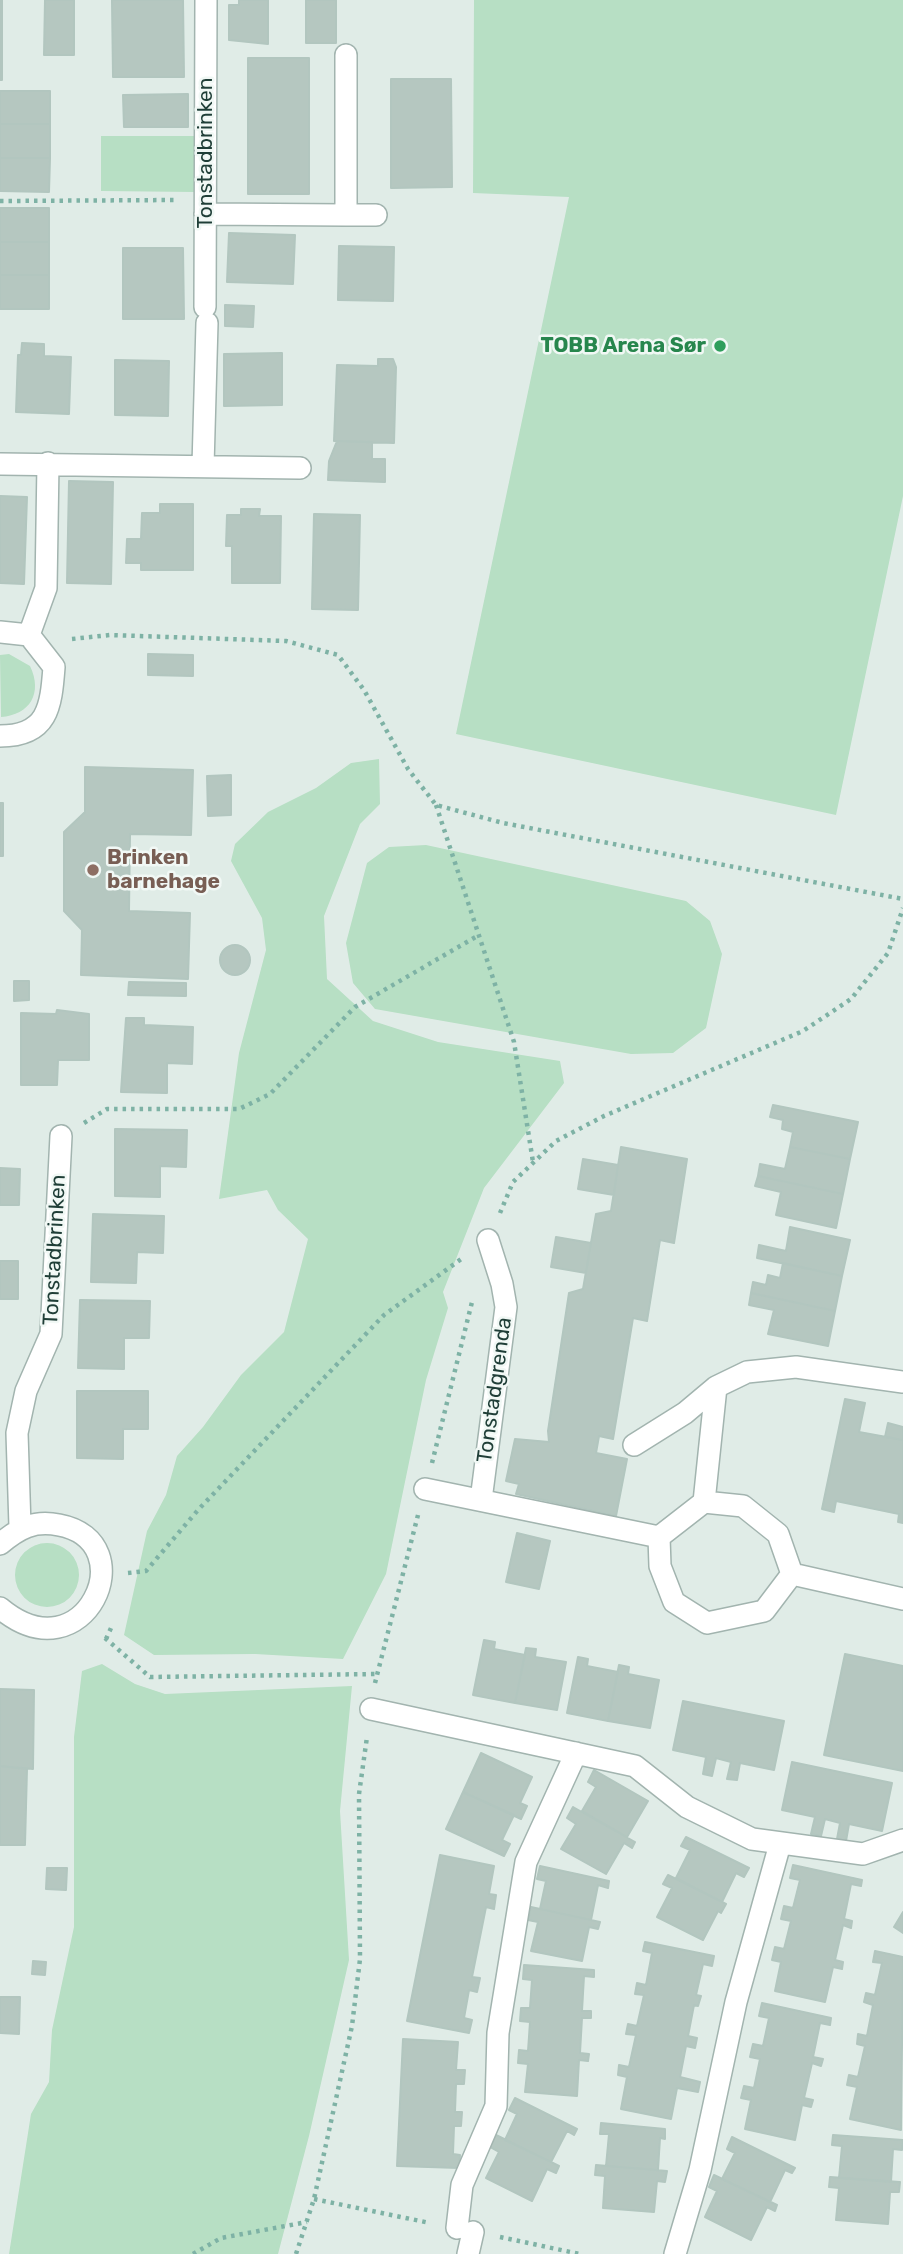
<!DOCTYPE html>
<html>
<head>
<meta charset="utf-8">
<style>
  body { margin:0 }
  canvas { display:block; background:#e0ece7 }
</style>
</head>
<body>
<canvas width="903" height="2254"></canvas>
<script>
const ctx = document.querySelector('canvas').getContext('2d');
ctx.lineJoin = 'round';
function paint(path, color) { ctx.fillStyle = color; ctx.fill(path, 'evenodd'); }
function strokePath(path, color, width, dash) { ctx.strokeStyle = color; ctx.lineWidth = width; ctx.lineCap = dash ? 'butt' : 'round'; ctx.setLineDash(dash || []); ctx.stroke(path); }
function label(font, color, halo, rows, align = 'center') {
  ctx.font = font + ' Rubik,sans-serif'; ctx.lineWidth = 5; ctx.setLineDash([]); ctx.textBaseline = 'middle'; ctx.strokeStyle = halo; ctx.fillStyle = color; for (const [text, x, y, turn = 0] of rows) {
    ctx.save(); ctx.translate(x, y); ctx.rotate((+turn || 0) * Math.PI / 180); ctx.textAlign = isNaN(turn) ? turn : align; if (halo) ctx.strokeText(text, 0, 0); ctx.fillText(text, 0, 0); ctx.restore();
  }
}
paint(new Path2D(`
  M474,0H903V496L836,815L456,734L569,197L473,193Z
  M101,136H195V192L101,191Z
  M9,654L30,666C43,693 30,715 1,717L0,655Z
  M379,759L380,804L360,824L324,916L327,979L373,1021L438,1042L560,1061L564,1083L484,1188L443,1292L448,1308L426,1380L386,1574L343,1659L255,1654L154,1655L124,1635L147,1531L166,1495L177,1456L203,1427L241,1375L284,1332L308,1239L278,1210L267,1190L219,1199L239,1053L266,950L262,918L231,861L235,844L268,812L316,788L351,763Z
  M426,845L686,901L710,921L722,954L706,1028L673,1053L631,1054L375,1009L353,983L346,943L367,863L389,847Z
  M15 1575a32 32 0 1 1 64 0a32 32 0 1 1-64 0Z
  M102,1664L135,1684L165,1694L352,1686L340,1811L349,1960L309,2136L278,2254H9L31,2114L49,2082L52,2030L74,1927V1737L82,1671Z`), '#b7dfc4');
const building = new Path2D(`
  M0,0H2V80H0Z
  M45,0H74V55H44Z
  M112,0H183L184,77H113Z
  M239,0H268V44L229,40V5H239Z
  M306,0H336V43H306Z
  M248,58H309V194H248Z
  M391,79H451L452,187L391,188Z
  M0,91H50V124H0Z
  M188,94V127H124L123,95Z
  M0,124H50V158H0Z
  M0,158H50L49,192L0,191Z
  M0,208H49V242H0Z
  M229,233L295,235L293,284L227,282Z
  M0,242H49V275H0Z
  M339,246L394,247L393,301L338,300Z
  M123,248H183L184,319H123Z
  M0,275H49V309H0Z
  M225,305L254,306L253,327L225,326Z
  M22,343L44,344V356L71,357L69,414L16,412L18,355H21Z
  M282,353V405L224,406V354Z
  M378,359H393L396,367L394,443L334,441L337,365L378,366Z
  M115,360L169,361L168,416L115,415Z
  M337,441L372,442V459H385V482L328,480L329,461Z
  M69,481L113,482L111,584L67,583Z
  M0,496L27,497L24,584L0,583Z
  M160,504H193V570H141V563H126L127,539H141L142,513H160Z
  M241,509H260L259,516H281L280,583H232V546H226L227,515H241Z
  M314,514L360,515L358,610L312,609Z
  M148,654L193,655V676L148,675Z
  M85,767L193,770L191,835L130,834L129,911L190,913L188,979L81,975L82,930L64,911V832L85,812Z
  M231,775V815L208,816L207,776Z
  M0,803H3V856H0Z
  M220 960a15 15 0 1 1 30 0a15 15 0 1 1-30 0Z
  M14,981H29V1000L14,1001Z
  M129,982L186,983V996L128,995Z
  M57,1010L89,1014V1060H58L57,1085H21V1013L56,1014Z
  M126,1018H144V1025L193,1027L192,1064L167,1063V1093L121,1092Z
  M773,1105L858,1122L850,1159L790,1147L793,1132L782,1129L783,1120L770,1117Z
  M115,1129L187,1130L186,1167L160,1166V1197L115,1196Z
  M621,1147L687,1159L674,1243L660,1240L647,1321L633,1318L613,1439L599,1436L596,1453L627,1459L616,1516L516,1494L519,1484L506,1481L515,1439L549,1442L548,1431L569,1293L583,1289L596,1214L611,1211Z
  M790,1147L850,1159L843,1194L758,1176L760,1164L785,1169Z
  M583,1159L618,1165L614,1195L578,1189Z
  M0,1168L20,1169L19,1205H0Z
  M758,1176L843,1194L836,1228L776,1215L781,1192L755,1186Z
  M93,1214L164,1216L163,1253L137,1252L136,1283L91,1282Z
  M790,1227L850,1240L842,1276L757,1258L759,1245L786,1251Z
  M556,1237L591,1243L586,1273L551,1267Z
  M0,1261H18V1299H0Z
  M783,1263L842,1276L835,1311L751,1293L753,1282L766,1285L768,1275L780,1278Z
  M751,1293L835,1311L828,1346L768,1334L774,1310L749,1305Z
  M80,1300L150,1301L149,1338H124V1369L78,1368Z
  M77,1391H148V1429H123V1459L77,1458Z
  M845,1399L865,1403L859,1432L903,1440V1523L898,1522L899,1514L836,1501L834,1512L822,1509Z
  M888,1423L903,1427V1440L885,1437Z
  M517,1533L550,1541L539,1589L506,1582Z
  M484,1640L495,1642L494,1649L525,1655L515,1703L473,1695Z
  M526,1648L536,1649L535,1657L566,1662L557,1710L515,1703Z
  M845,1654L903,1666V1771L824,1755Z
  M578,1657L588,1659L587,1666L618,1672L608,1721L567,1713Z
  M619,1665L629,1667L628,1674L659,1680L650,1728L608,1721Z
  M0,1689L34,1690L33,1769L0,1766Z
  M683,1701L784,1721L774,1770L740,1763L737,1780L727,1779L731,1762L716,1758L712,1776L703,1774L706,1757L673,1750Z
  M481,1753L532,1777L520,1803L527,1806L521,1819L463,1792Z
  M792,1762L892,1783L882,1831L849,1824L846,1841L837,1839L840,1823L825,1819L821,1836L811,1834L815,1817L782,1810Z
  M0,1766L27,1769L25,1845H0Z
  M594,1770L648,1801L627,1837L582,1811L596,1787L588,1782Z
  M463,1792L514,1815L502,1840L510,1844L504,1856L446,1829Z
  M573,1807L635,1842L632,1848L624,1843L606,1874L561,1849L576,1824L567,1818Z
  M686,1837L749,1868L744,1877L736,1873L722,1902L676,1878L690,1850L681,1846Z
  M440,1855L494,1866L489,1894L496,1895L494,1909L486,1907L472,1977L480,1978L477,1992L469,1990L464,2018L472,2020L469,2033L407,2021Z
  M793,1865L862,1880L861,1886L851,1884L844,1919L852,1921L851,1928L843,1925L835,1960L843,1962L842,1969L833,1967L825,2002L775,1991L781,1962L772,1960L775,1947L784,1949L791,1921L781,1919L784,1906L793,1908L800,1880L790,1878Z
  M540,1866L609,1881L608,1888L598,1885L591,1920L540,1909L546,1881L537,1879Z
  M47,1868H67L66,1890L46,1889Z
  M668,1875L726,1904L721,1913L718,1911L703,1940L657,1917L672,1888L663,1884Z
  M531,1907L600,1922L598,1929L589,1927L582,1961L531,1951L538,1922L528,1920Z
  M903,1912V1933L894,1927Z
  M645,1942L714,1956L712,1966L703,1964L696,1995L701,1996L698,2006L694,2005L688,2036L697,2038L695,2048L686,2046L680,2077L700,2082L698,2092L677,2088L671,2119L621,2109L627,2077L618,2075L619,2065L629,2067L636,2035L626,2034L628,2024L637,2026L644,1995L635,1994L637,1983L646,1985L652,1953L643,1951Z
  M875,1951L903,1957L901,2130L850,2119L857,2087L847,2085L849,2075L858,2077L865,2046L857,2044L858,2034L867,2036L873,2005L864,2002L866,1993L875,1995L882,1963L873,1962Z
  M33,1961L46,1962L45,1975L32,1974Z
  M524,1965L594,1970V1977L584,1976L582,2011H591V2018H582L580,2053L589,2054L588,2061L579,2060L577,2096L525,2092L528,2064L518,2063L519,2050L528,2051L530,2022L520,2021L521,2008H530L532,1980L523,1979Z
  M0,1997H20L19,2034L0,2033Z
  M762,2003L831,2018L830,2025L820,2023L813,2057L823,2059L821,2066L812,2063L804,2098L813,2100L811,2107L802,2105L795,2140L745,2129L751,2100L741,2098L744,2086L754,2088L760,2059L750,2057L753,2044L763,2046L769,2018L759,2016Z
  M403,2039L458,2042L456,2070H465L464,2084H456L455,2112H462L461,2126H454L453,2154L460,2155L459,2168L397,2166Z
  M515,2098L577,2129L574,2135L567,2131L551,2162L505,2140L517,2114L509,2110Z
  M601,2123L665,2129V2139L660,2138L658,2170L606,2166L609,2134H600Z
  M496,2135L559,2166L556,2173L547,2169L532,2201L486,2178L499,2152L490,2147Z
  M833,2135L903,2140L902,2150L893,2149L891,2182L839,2178L842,2146L832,2145Z
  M732,2137L795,2168L792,2173L785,2170L770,2202L722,2179L735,2153L727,2149Z
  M596,2165L667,2171L665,2182L657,2181L654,2212L603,2208L605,2176L595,2175Z
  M714,2175L777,2205L775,2211L767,2207L751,2240L705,2217L717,2191L709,2187Z
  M830,2177L900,2182L899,2192H890L888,2224L836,2220L839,2188L829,2187Z`);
paint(building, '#b5c7c0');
strokePath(building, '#b2c6bf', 2);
const minor = new Path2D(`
  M346,55V215H376
  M205,214L346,215
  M205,307L206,0
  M0,464L300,468
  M203,466L207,323
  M0,632L29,635L54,667C51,707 48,736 0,736
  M29,635L46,588L48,463
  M634,1445L685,1413L716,1387L747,1372L796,1367L903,1382
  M425,1489L659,1537
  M481,1500L506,1307L502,1284L488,1240
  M704,1502L743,1506L778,1534L792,1574L764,1611L707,1623L674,1602L660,1566L659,1537Z
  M704,1502L716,1387
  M20,1527L17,1433L26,1391L51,1334L61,1136
  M0,1544C19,1528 34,1520 59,1525C146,1541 85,1679 0,1608
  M792,1574L903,1599
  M371,1709L635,1766L687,1807L752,1839L863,1854L903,1840
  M457,2228L462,2185L496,2106L498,2033L526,1862L576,1753
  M468,2254L473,2232
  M675,2254L700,2170L736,2002L780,1844`);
strokePath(minor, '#a2b4af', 24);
strokePath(new Path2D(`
  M0,201L178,200
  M72,639L110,635L286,641L338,655L364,690L408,769L436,805L503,823L903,899
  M436,805L514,1042L533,1162
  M84,1123L107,1109H239L270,1094L355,1007L479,935
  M500,1213L513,1182L556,1141L604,1116L803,1031L851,999L888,953L903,908
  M432,1463L473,1298
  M128,1573L146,1571L198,1510L384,1315L464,1257
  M105,1638L150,1677L376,1674
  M106,1639L111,1628
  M375,1683L418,1515
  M314,2199L430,2223
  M500,2237L580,2254
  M193,2254L221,2238L307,2222
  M296,2254L314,2199L352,2026L360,1959L359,1794L367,1737`), '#7eb2a5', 4.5, [3.5, 5]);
strokePath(minor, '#fff', 21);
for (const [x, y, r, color] of [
  [720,346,7,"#2e9e5b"],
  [93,870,7,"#8d6e63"]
]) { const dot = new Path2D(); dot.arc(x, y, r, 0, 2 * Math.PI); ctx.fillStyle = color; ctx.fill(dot); strokePath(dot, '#f1f8f5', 2.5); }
label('21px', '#1f3e37', '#f1f8f5', [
  ["Tonstadbrinken",206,153,-90],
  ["Tonstadbrinken",55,1250,-87],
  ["Tonstadgrenda",495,1390,-82]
]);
label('bold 21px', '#27864d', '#f1f8f5', [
  ["TOBB Arena Sør",706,346]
], 'right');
label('bold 21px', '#785e54', '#f1f8f5', [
  ["Brinken",107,858],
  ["barnehage",107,882]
], 'left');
</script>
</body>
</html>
